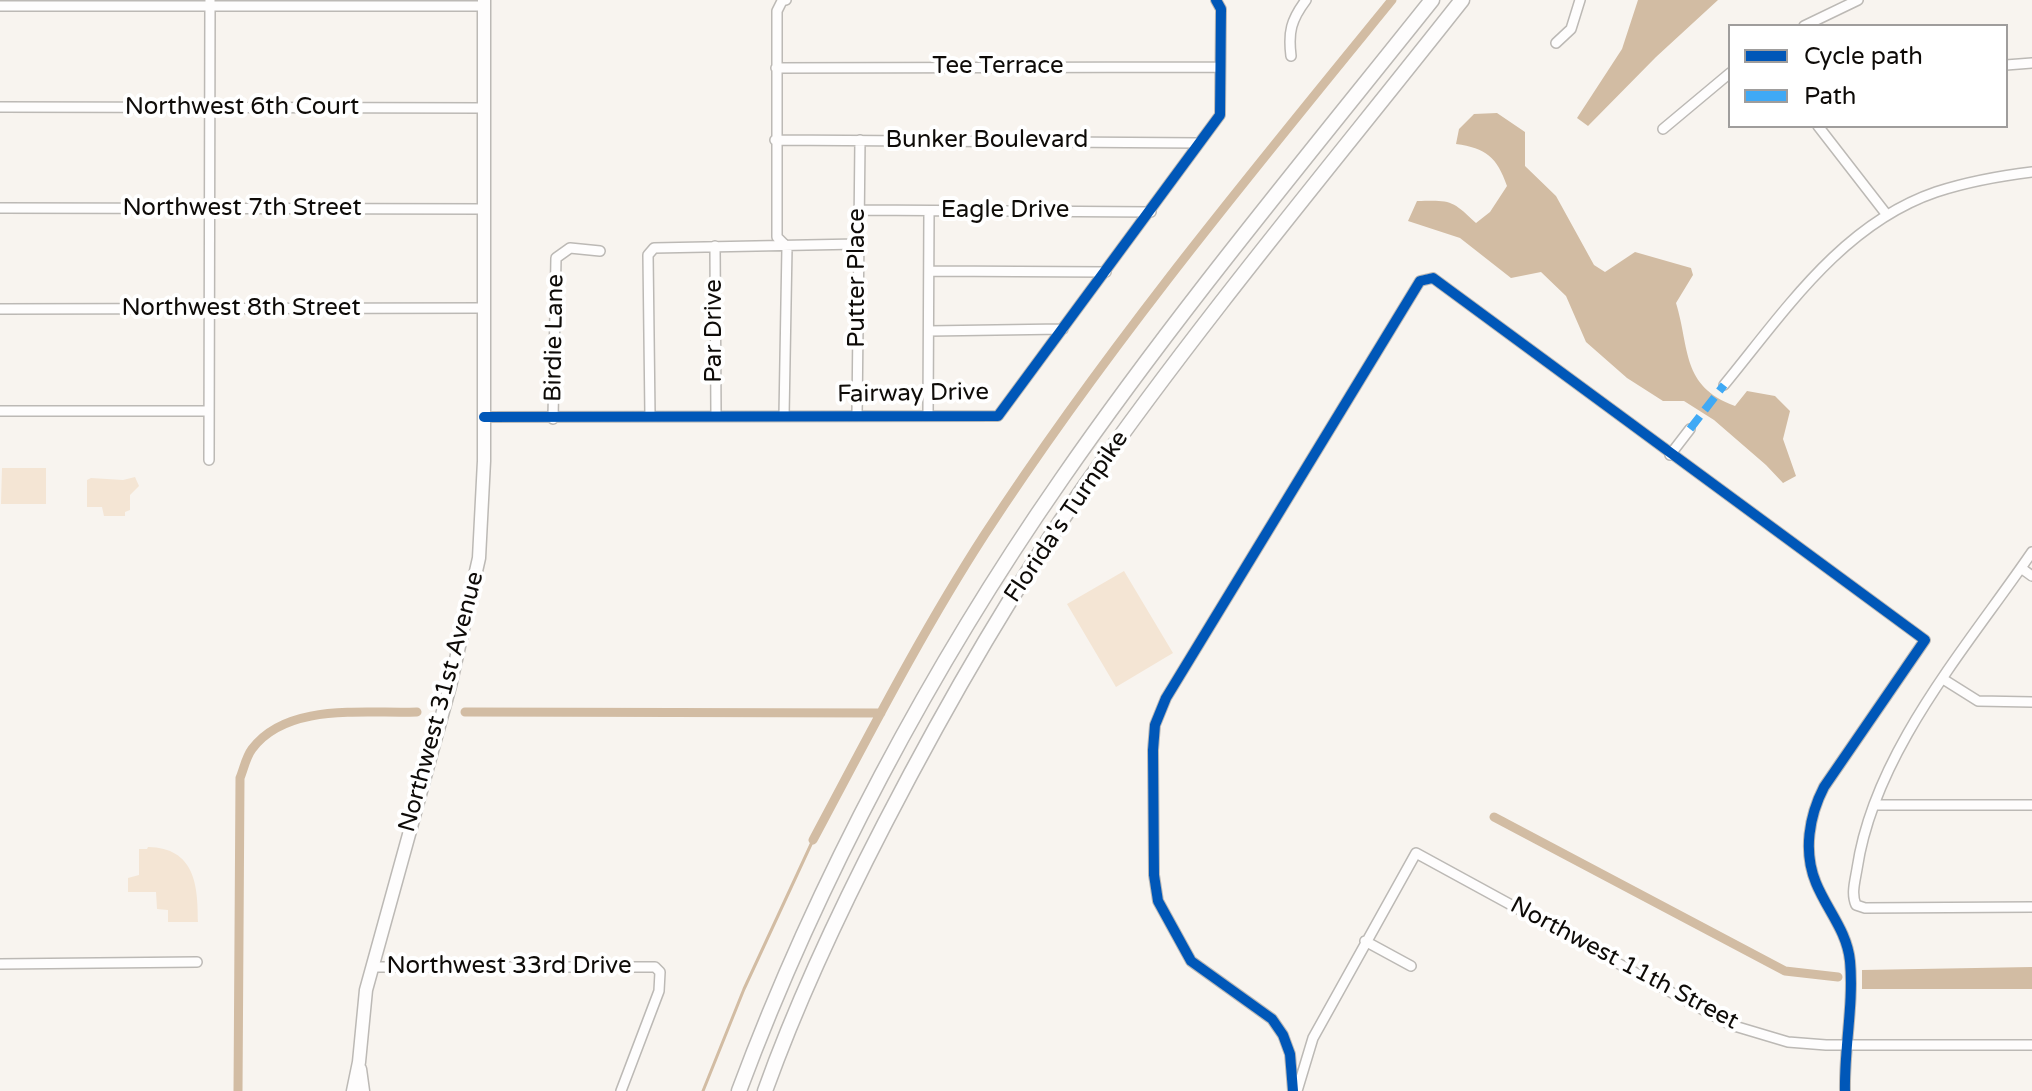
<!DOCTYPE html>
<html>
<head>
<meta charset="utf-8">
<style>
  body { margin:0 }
  #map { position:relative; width:2032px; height:1091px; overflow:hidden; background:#f8f4ef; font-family:"Varela Round",sans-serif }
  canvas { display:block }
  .legend { position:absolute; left:1728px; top:24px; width:280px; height:104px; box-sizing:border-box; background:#fff; border:2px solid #9f9d9c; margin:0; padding:10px 14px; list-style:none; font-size:24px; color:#0e0b08 }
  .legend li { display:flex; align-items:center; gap:16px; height:40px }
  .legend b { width:40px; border:2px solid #9f9d9c }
</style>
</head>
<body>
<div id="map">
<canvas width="2032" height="1091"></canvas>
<ul class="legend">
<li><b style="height:10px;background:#0057b8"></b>Cycle path</li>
<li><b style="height:10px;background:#3fa9f5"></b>Path</li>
</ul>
</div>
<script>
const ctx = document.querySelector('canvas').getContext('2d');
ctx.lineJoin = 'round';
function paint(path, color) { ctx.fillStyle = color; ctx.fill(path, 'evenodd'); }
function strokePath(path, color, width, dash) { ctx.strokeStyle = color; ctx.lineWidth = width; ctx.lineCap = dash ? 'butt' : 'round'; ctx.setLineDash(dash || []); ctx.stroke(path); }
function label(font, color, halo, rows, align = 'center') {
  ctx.font = font + ' "Varela Round",sans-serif'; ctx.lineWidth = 8; ctx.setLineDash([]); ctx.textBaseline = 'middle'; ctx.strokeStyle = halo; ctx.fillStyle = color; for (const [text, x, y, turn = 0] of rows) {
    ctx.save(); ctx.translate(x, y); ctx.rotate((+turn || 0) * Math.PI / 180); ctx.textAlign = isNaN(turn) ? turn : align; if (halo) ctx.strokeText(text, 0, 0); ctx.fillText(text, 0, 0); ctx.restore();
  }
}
paint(new Path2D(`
  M2,468H46V504H1Z
  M135,477L139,486L130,495V510L125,512V516H104L102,507H87V480L91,478L123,480Z
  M1124,571L1173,653L1116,687L1067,604Z
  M148,847C195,848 198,885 198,922H168V910L157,909L156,892H128V878L139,875V849H147Z`), '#f4e5d4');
paint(new Path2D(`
  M1638,0H1718L1656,57L1588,126L1577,118L1622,49Z
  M1497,113L1525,132V166L1556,196L1594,265L1605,272L1635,252L1691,268L1693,275L1676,303C1690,349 1681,386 1735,406L1747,391L1775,396L1790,411L1783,439L1796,476L1783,483L1766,465L1714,420L1684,401H1663L1627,378L1586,342L1566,296L1541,272L1511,278L1460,238L1408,221L1417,201C1451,200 1452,200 1476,223L1490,212L1507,186C1497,157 1486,148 1456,144L1459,129L1474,114Z
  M2032,967V989H1862V970Z`), '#d2bca3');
strokePath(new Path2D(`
  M703,1091L744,989L813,840`), '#d2bca3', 3);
strokePath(new Path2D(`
  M465,712L881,713
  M1494,817L1785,971L1838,977
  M813,840C868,737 921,633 985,534C1107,347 1251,173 1392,0
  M238,1091L240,778C244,768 246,757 252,749C287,702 364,714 417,712`), '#d2bca3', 9);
const minor = new Path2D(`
  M0,6H484
  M1804,26L1858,0
  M1556,43L1571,29L1580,0
  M1291,56C1288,32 1291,20 1306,0
  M2006,65L2032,63
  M776,68L1220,67
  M0,107L484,108
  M1818,126L1887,215
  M1663,129L1730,73
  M775,140L1199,143
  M0,208L483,209
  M859,210L1151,212
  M715,246L716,416
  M929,271L1106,272
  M0,309L483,308
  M929,331L1063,329
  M1724,385C1784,312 1842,224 1936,192C1967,182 1999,176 2032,172
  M0,411H207
  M650,416L648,255L654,248L858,244
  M784,416L787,247L777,237V11L782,1L786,0
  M857,416L860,140
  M928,416L929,211
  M484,417L998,416L1220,115L1221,9L1216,0
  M553,419L556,258L570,248L600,251
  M1670,455L1690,429
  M209,460L210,0
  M2032,552C1967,647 1874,752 1857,869C1855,881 1851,894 1856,905L1865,908L2032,907
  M2021,568L2032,576
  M1943,679L1978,701L2032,702
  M1874,805H2032
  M1365,941L1411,966
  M0,964L197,962
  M374,967H655L660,972L659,991L621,1091
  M1293,1091L1290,1054L1283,1035L1272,1019L1191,961L1158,901L1154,875L1153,750L1155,725L1166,698L1420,281L1433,278L1925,640L1824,787C1809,816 1803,852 1816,883C1827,910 1847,931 1850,961C1854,1004 1844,1048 1845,1091
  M1297,1091L1313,1038L1416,853L1731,1025L1788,1042L1826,1045H2032`);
const major = new Path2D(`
  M360,1069L363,1091
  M353,1091L359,1062L366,990L450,686L479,558L484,461V0`);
const highway = new Path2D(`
  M739,1091C817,881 933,664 1061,480C1176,314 1306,158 1432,0
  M765,1091C798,999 840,910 885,823C945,707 1010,593 1085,486C1203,318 1335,161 1462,0`);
strokePath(minor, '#bcb9b5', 12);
strokePath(major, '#bcb9b5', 15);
strokePath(highway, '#bcb9b5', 17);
strokePath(minor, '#fefdfd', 9);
strokePath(major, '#fefdfd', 12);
strokePath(highway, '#fefdfd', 14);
strokePath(new Path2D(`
  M1690,429L1724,385`), '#3fa9f5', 8, [16, 8]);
strokePath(new Path2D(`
  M484,417L998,416L1220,115L1221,9L1216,0
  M1293,1091L1290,1054L1283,1035L1272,1019L1191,961L1158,901L1154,875L1153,750L1155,725L1166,698L1420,281L1433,278L1925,640L1824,787C1809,816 1803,852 1816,883C1827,910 1847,931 1850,961C1854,1004 1844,1048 1845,1091`), '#0057b8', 10);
label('24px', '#0e0b08', '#fff', [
  ["Tee Terrace",998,67],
  ["Northwest 6th Court",242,108],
  ["Bunker Boulevard",987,141],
  ["Northwest 7th Street",242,209],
  ["Eagle Drive",1005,211],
  ["Putter Place",858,278,-90],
  ["Northwest 8th Street",241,309],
  ["Par Drive",715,331,-90],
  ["Birdie Lane",555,338,-89],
  ["Fairway Drive",913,394,-1],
  ["Florida's Turnpike",1067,517,-56],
  ["Northwest 31st Avenue",442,702,-75],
  ["Northwest 11th Street",1624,964,28],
  ["Northwest 33rd Drive",509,967]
]);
</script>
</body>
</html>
